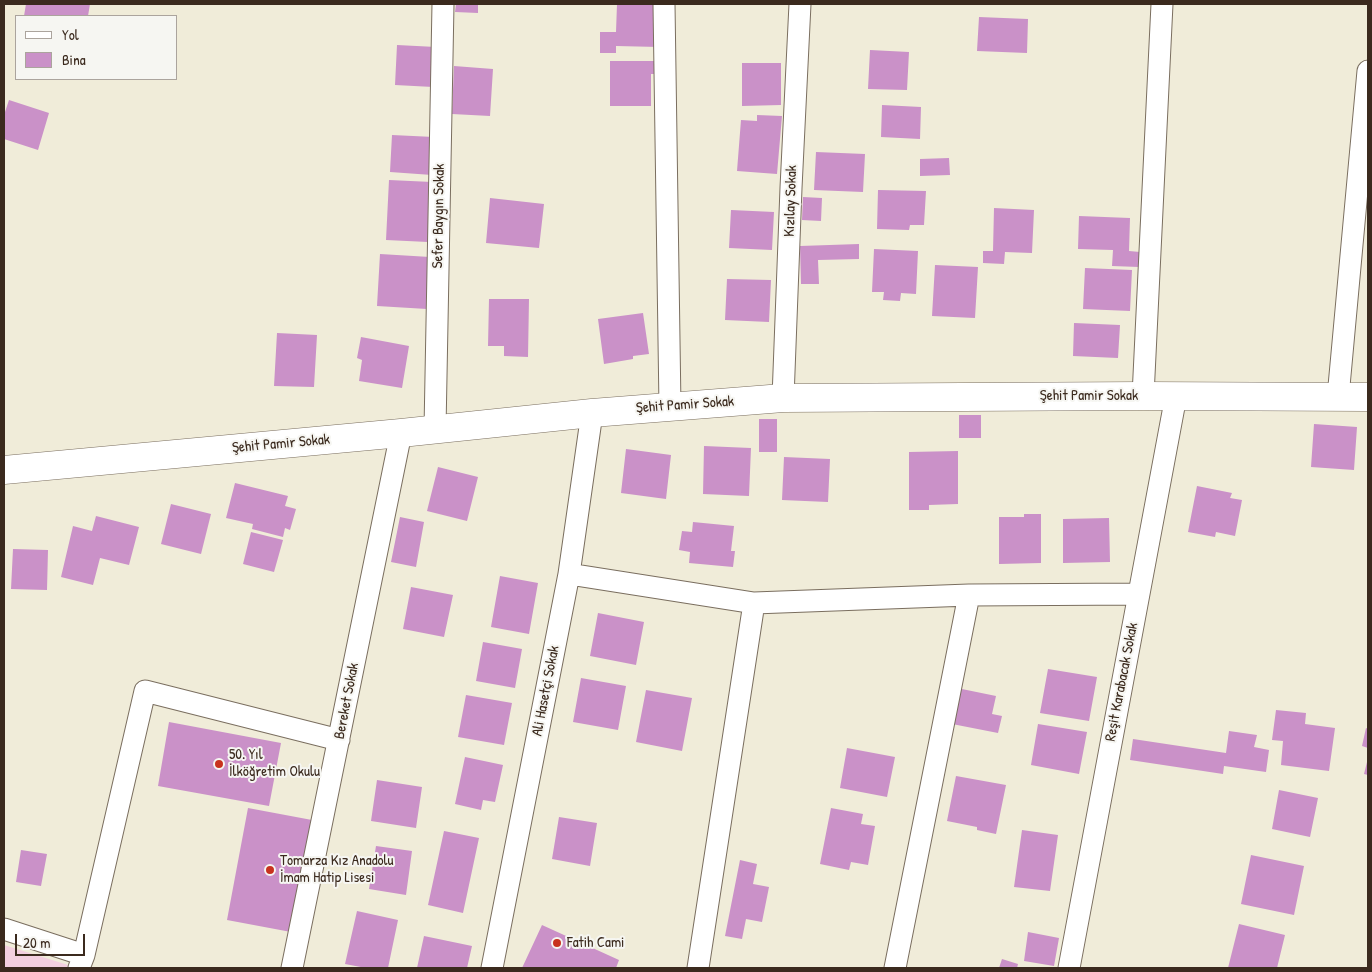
<!DOCTYPE html>
<html>
<head>
<meta charset="utf-8">
<style>
  body { margin:0 }
  #map { position:relative; width:1372px; height:972px; overflow:hidden; background:#f0ecd9; font-family:"Patrick Hand",sans-serif }
  canvas { display:block }
  .frame { position:absolute; inset:0; border:5px solid #3b2a1e; pointer-events:none }
  .legend { position:absolute; left:15px; top:15px; width:162px; height:65px; box-sizing:border-box; background:#f6f6f2; border:1px solid #aba49d; margin:0; padding:6px 9px; list-style:none; font-size:15px; color:#3b2a1e }
  .legend li { display:flex; align-items:center; gap:10px; height:25px }
  .legend b { width:25px; border:1px solid #aba49d }
  .scale { position:absolute; left:15px; top:934px; width:70px; height:22px; box-sizing:border-box; border:2px solid #3b2a1e; border-top:0; padding-left:6px; font-size:15px; line-height:18px; white-space:nowrap; color:#3b2a1e; -webkit-text-stroke:4px #f6f6f2; paint-order:stroke }
</style>
</head>
<body>
<div id="map">
<canvas width="1372" height="972"></canvas>
<div class="frame"></div>
<ul class="legend">
<li><b style="height:6px;background:#fff"></b>Yol</li>
<li><b style="height:14px;background:#ca91c8"></b>Bina</li>
</ul>
<div class="scale">20 m</div>
</div>
<script>
const ctx = document.querySelector('canvas').getContext('2d');
ctx.lineJoin = 'round';
function paint(path, color) { ctx.fillStyle = color; ctx.fill(path, 'evenodd'); }
function strokePath(path, color, width, dash) { ctx.strokeStyle = color; ctx.lineWidth = width; ctx.lineCap = dash ? 'butt' : 'round'; ctx.setLineDash(dash || []); ctx.stroke(path); }
function label(font, color, halo, rows, align = 'center') {
  ctx.font = font + ' "Patrick Hand",sans-serif'; ctx.lineWidth = 4; ctx.setLineDash([]); ctx.textBaseline = 'middle'; ctx.strokeStyle = halo; ctx.fillStyle = color; for (const [text, x, y, turn = 0] of rows) {
    ctx.save(); ctx.translate(x, y); ctx.rotate((+turn || 0) * Math.PI / 180); ctx.textAlign = isNaN(turn) ? turn : align; if (halo) ctx.strokeText(text, 0, 0); ctx.fillText(text, 0, 0); ctx.restore();
  }
}
paint(new Path2D(`
  M4,945L68,965L67,968H4Z`), '#f3cfdf');
paint(new Path2D(`
  M26,4H90L88,16H24Z
  M456,4H478V13L455,12Z
  M617,4L660,5L659,47L616,46V53H600V32H616Z
  M979,17L1028,19L1027,53L977,51Z
  M397,45L436,47L433,87L395,85Z
  M870,50L909,52L907,90L868,89Z
  M610,61H657L656,74H651V106H610Z
  M742,63H781V105L742,106Z
  M454,66L493,69L490,116L452,114Z
  M9,100L49,113L38,150L4,139V115Z
  M882,105L921,107L920,139L881,137Z
  M757,115L782,116L777,174L737,171L741,120L757,121Z
  M392,135L434,137L432,175L390,172Z
  M816,152L865,154L863,192L814,190Z
  M949,158L950,175L920,176V159Z
  M389,180L432,182L428,242L386,240Z
  M878,190L926,191L924,225H910L909,230L877,229Z
  M803,197L822,198L821,221L802,220Z
  M490,198L544,204L539,248L486,243Z
  M994,208L1034,210L1032,253L1005,252L1004,264L983,263V251H993Z
  M731,210L774,212L772,250L729,248Z
  M1079,216L1130,218L1129,251L1140,252L1139,267L1112,266L1113,250L1078,249Z
  M859,244V259L818,260L819,284H801L800,246Z
  M874,249L918,251L916,294L901,293L900,301L883,300L884,292H872Z
  M380,254L430,257L427,309L377,306Z
  M935,265L978,267L975,318L932,316Z
  M1085,268L1132,270L1130,311L1083,309Z
  M727,279L771,280L769,322L725,320Z
  M489,299H529L528,357L504,356V346H488Z
  M643,313L649,354L633,356V359L604,364L598,319Z
  M1074,323L1120,325L1118,358L1073,356Z
  M277,333L317,335L314,387L274,386Z
  M361,337L409,346L402,388L359,381L362,360L357,358Z
  M959,415H981V438H959Z
  M759,419H777V452H759Z
  M1314,424L1357,427L1354,470L1311,467Z
  M704,446L751,448L749,496L703,494Z
  M626,449L671,455L666,499L621,493Z
  M958,451V504L929,505V510H909V452Z
  M784,457L830,459L828,502L782,500Z
  M438,467L478,477L467,521L427,511Z
  M235,483L288,496L285,506L296,509L290,530L285,528L283,537L252,529L253,524L226,518Z
  M1197,486L1232,493L1230,498L1242,500L1235,536L1216,532L1215,537L1188,532Z
  M171,504L211,514L201,554L161,544Z
  M1024,514H1041V563L999,564V517H1024Z
  M96,516L139,527L129,565L100,558L93,585L61,577L73,526L92,531Z
  M400,517L424,522L416,567L391,562Z
  M1109,518L1110,562L1063,563V519Z
  M693,522L734,526L731,551H735L733,567L689,563L690,552L679,550L682,531L692,532Z
  M251,532L283,540L274,572L243,564Z
  M13,549L48,550L47,590L11,589Z
  M500,576L538,583L529,634L491,627Z
  M411,587L453,595L444,637L403,629Z
  M598,613L644,622L636,665L590,656Z
  M483,642L522,649L515,688L476,681Z
  M1048,669L1097,677L1089,721L1040,713Z
  M581,678L626,686L618,730L573,722Z
  M957,688L996,696L992,714L1002,716L998,733L947,723Z
  M646,690L692,698L682,751L636,742Z
  M466,695L512,703L504,745L458,737Z
  M1276,710L1306,713L1305,724L1335,728L1329,771L1281,765L1283,741L1272,740Z
  M169,722L281,743L269,806L158,786Z
  M1038,724L1087,732L1079,774L1031,765Z
  M1366,728L1368,729V748L1362,746Z
  M1229,731L1257,735L1254,747L1269,750L1266,772L1224,766L1223,774L1130,760L1133,739L1226,753Z
  M847,748L895,757L887,797L840,788Z
  M465,757L503,765L495,802L483,800L481,810L455,804Z
  M1368,758V775L1364,774Z
  M956,776L1006,785L996,834L977,830V827L947,821Z
  M377,780L422,787L416,828L371,821Z
  M1279,790L1318,798L1310,837L1272,829Z
  M248,808L312,820L291,932L227,920Z
  M831,808L863,814L861,824L875,826L868,865L851,862L849,870L820,864Z
  M559,817L597,823L590,866L552,859Z
  M1022,830L1058,835L1050,891L1014,887Z
  M444,831L479,838L463,913L428,905Z
  M376,846L412,851L406,895L369,889Z
  M21,850L47,854L41,886L16,882Z
  M1251,855L1304,866L1294,915L1241,904Z
  M740,860L757,864L753,884L769,887L762,922L746,919L742,939L725,936Z
  M357,911L398,920L388,968H366L345,964Z
  M1239,924L1285,935L1277,968H1228Z
  M542,925L619,960L616,968H522Z
  M1028,932L1059,938L1054,966L1024,961Z
  M424,936L472,946L467,968H417Z
  M1002,959L1018,964L1017,968H999Z`), '#ca91c8');
const street = new Path2D(`
  M664,4L670,407
  M1143,396L1162,4
  M1338,397L1368,71
  M783,398L791,188L800,4
  M435,429L443,4
  M569,574L754,603L969,595L1139,594
  M4,929L84,955
  M79,968L84,955L145,691L339,740
  M292,968L401,433
  M492,968L569,574L592,413
  M698,968L754,603
  M895,968L969,595
  M1069,968L1176,396`);
const secondary = new Path2D(`
  M4,470L401,433L592,413L783,398L1143,396L1368,397`);
strokePath(street, '#7a6e5f', 23);
strokePath(secondary, '#7a6e5f', 29);
strokePath(street, '#fff', 21);
strokePath(secondary, '#fff', 28);
for (const [x, y, r, color] of [
  [219,764,5,"#c8321e"],
  [270,870,5,"#c8321e"],
  [557,943,5,"#c8321e"]
]) { const dot = new Path2D(); dot.arc(x, y, r, 0, 2 * Math.PI); ctx.fillStyle = color; ctx.fill(dot); strokePath(dot, '#f6f6f2', 2); }
label('15px', '#3b2a1e', '#f6f6f2', [
  ["Kızılay Sokak",791,201,-88],
  ["Sefer Baygın Sokak",439,216,-89],
  ["Şehit Pamir Sokak",1089,396],
  ["Şehit Pamir Sokak",685,405,-4],
  ["Şehit Pamir Sokak",281,444,-5],
  ["Reşit Karabacak Sokak",1122,682,-79],
  ["Ali Hasetçi Sokak",546,691,-79],
  ["Bereket Sokak",347,701,-79]
]);
label('15px', '#3b2a1e', '#f6f6f2', [
  ["50. Yıl",229,755],
  ["İlköğretim Okulu",229,772],
  ["Tomarza Kız Anadolu",280,861],
  ["İmam Hatip Lisesi",280,878],
  ["Fatih Cami",567,943]
], 'left');
</script>
</body>
</html>
